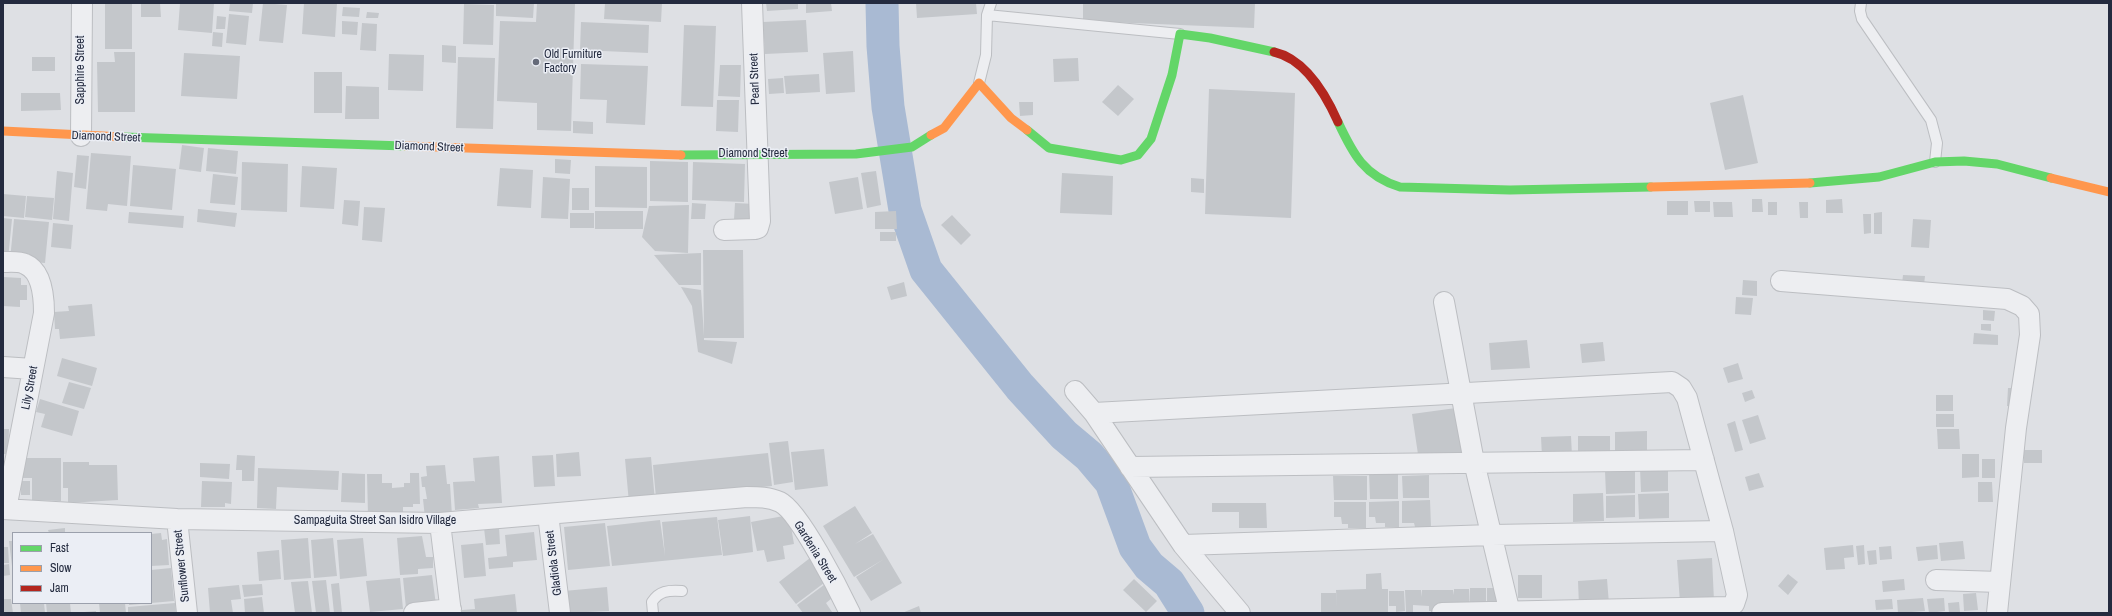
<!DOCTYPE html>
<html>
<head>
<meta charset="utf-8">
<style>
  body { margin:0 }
  #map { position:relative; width:2112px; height:616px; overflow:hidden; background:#dee0e4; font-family:"Archivo Narrow",sans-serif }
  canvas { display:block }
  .frame { position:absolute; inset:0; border:4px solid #242b3f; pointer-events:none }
  .legend { position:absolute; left:12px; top:532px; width:140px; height:72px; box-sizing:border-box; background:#ebeef5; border:1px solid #9ba0ac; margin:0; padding:5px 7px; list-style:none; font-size:12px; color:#242b3f }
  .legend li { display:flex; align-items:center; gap:8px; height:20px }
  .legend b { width:20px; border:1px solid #9ba0ac }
</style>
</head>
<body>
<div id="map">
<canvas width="2112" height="616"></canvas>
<div class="frame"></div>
<ul class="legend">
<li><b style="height:5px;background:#63d668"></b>Fast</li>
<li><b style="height:5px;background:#ff974d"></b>Slow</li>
<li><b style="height:5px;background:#b3261e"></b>Jam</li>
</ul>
</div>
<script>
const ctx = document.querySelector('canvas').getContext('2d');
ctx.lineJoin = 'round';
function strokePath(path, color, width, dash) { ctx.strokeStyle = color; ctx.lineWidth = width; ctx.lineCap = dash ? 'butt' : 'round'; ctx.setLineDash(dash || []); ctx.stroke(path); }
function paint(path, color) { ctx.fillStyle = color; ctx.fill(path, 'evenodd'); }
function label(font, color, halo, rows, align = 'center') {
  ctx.font = font + ' "Archivo Narrow",sans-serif'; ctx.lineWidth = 3; ctx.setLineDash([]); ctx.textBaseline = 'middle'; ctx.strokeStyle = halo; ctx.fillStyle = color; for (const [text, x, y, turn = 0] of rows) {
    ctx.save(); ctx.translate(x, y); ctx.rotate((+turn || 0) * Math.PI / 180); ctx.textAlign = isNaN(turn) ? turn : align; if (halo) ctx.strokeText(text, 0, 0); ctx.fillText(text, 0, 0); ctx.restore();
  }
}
strokePath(new Path2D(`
  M882,3L883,46L888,107L905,210L926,270L1020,387L1064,435L1089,456L1111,482L1135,547L1149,566L1169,583L1188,613`), '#a9bad3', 33);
paint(new Path2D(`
  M105,3H132V49H105Z
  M141,3H160L161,17H141Z
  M180,3H214L212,33L178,30Z
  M230,3H253L252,13L229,11Z
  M263,3L287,5L283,43L259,41Z
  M304,3H337L335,37L302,34Z
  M496,3H534L533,18L496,16Z
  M537,3H575L571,131L537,130V103L497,101L500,21L536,22Z
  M605,3H662L661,22L604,19Z
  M766,3H798V9L767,11Z
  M806,3H831L832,11L806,13Z
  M916,3H976L977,14L917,18Z
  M1083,3H1255L1254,28L1083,21Z
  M464,4L494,5L493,45L463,44Z
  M343,7L360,8L359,17L342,16Z
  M367,12L379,13L378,18H366Z
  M229,14L249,16L246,45L226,43Z
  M217,16L226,17L225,29H216Z
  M806,20L808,52L765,54L763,22Z
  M342,21L358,22L357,35L342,34Z
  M581,22L649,25L648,53L580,50Z
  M362,23L377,24L376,51L360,50Z
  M684,25L716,26L713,107L681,106Z
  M213,32L223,33L222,47L212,46Z
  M442,45L456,46V63L442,62Z
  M853,51L855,92L826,94L823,53Z
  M114,52H135V112H98L97,62H115Z
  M184,53L240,56L237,99L181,96Z
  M389,54L424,55L423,91L388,90Z
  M32,57H55V71H32Z
  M458,57L495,58L493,129L456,128Z
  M1078,58L1079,81L1054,82L1053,59Z
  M581,64L648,66L645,125L606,123L607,100L580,99Z
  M720,65H741L740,97L718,96Z
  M314,72H342V113H314Z
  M819,74L820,92L786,94L784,76Z
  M783,78L784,93L769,94L768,79Z
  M1118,85L1134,99L1118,116L1102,102Z
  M346,86L379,87V119H345Z
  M1209,89L1295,93L1291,218L1205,214Z
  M21,93H60L61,110L21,111Z
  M1743,95L1758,163L1725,170L1710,103Z
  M717,100H739L738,132L716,131Z
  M1019,102H1033V115L1020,116Z
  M573,121L593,122V134L573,133Z
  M182,145L204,148L201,172L179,169Z
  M208,148L238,151L236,174L206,171Z
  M91,153L131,156L127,206L108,204L107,211L86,209Z
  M77,155L89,156L86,189L74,187Z
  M555,159L571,160L570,174L555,173Z
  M650,161L688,162V202L650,201Z
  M242,162L288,164L287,212L241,210Z
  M693,162L745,164L744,202L692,200Z
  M133,165L176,169L172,210L130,206Z
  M302,166L337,168L334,209L300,207Z
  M595,166L647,167V208L595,207Z
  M500,168L533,170L531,208L497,206Z
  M57,171L73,173L69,221L53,219Z
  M876,171L881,205L867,208L861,173Z
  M1062,173L1113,176L1112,215L1060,213Z
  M213,174L238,177L235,205L210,203Z
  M543,177L570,179L568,219L541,218Z
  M858,177L863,209L835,214L829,182Z
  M1191,178L1204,179V193L1191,192Z
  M572,188H589V210H572Z
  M3,194L26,196L24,218L3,216Z
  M27,196L54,198L52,220L25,217Z
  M1752,199H1762L1763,212H1752Z
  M1842,199L1843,213H1826V200Z
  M344,200L360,201L358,226L342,224Z
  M1667,201H1688V215H1667Z
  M1694,201H1710V212H1695Z
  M1713,202H1732L1733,217H1714Z
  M1768,202H1777V215H1768Z
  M1799,202H1808V218H1800Z
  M692,203L706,204L705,219H691Z
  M735,203L755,204L754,220L734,219Z
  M689,205L688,253L655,251L642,237L649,206Z
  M364,207L385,208L382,242L362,240Z
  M198,209L237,213L235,227L197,222Z
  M595,211H643V229H595Z
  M896,211L897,229H875V212Z
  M129,212L184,216L183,228L128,223Z
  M1882,212V234H1874V213Z
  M570,213H594V228H570Z
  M1863,214H1871V233L1864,234Z
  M952,215L971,235L961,245L941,225Z
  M3,218L12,219L8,259L3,258Z
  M14,219L49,222L45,263L10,260Z
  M1913,219L1931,220L1929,248L1911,247Z
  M53,223L73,225L71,249L51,247Z
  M880,232H896V241H880Z
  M703,250H743L744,338H704V340L737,342L732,364L698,352L692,306L681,287L701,290L704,336Z
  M701,253V285H679L654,255Z
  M1903,275L1925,276L1924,285L1902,284Z
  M3,277L21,278V285H27V300H20V307L3,306Z
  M1743,280L1757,281V296L1742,295Z
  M904,282L907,296L891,300L887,287Z
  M1736,297L1753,298L1751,315L1735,314Z
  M92,304L95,336L60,339L59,329H55L54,312L69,311L68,306Z
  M1983,310L1995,311L1994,321L1983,320Z
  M1981,324H1991V331L1981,330Z
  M1974,333L1998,335V345L1973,344Z
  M1527,340L1530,368L1491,370L1489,343Z
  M1603,342L1605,361L1582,363L1580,344Z
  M62,358L97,368L92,386L57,376Z
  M1738,363L1743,379L1728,383L1723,368Z
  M69,382L91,388L84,409L62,403Z
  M2008,388H2015L2014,407L2007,406Z
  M1752,390L1755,398L1745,402L1742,393Z
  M1936,395H1953V411H1936Z
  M40,399L79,411L72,436L41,427L45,414L36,412Z
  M1456,408L1462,455L1419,461L1412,414Z
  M1936,414H1954V427H1936Z
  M1758,415L1766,439L1750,444L1742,420Z
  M1735,421L1743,450L1735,452L1727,424Z
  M3,429H9L8,454H3Z
  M1937,429H1959L1960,449H1938Z
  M1647,431V456L1615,457V432Z
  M1571,436L1572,456L1542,457L1541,437Z
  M1578,436H1610V457L1578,458Z
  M788,441L793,482L774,485L769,443Z
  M824,449L828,486L795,490L791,452Z
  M2024,450H2042V463H2024Z
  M579,452L581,476L557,477L556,454Z
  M768,453L772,486L656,498L653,465Z
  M1962,454H1979V477L1962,478Z
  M237,455L255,456L254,481H242V470H236Z
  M553,455L555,486L534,487L532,456Z
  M499,456L502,503L478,504L479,508L455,510L453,482L474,481L475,482L473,458Z
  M651,457L655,501L629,503L625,459Z
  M22,458H61V501L32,500V478H23Z
  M1982,459H1995V478H1982Z
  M63,462H89V465H117L118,500L68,503V488H63Z
  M200,463L230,464L229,479L200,477Z
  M445,465L447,484H450L452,516L425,518L423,499H427L425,487H422L421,477L427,476L426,466Z
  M1668,467V491L1641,492L1640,468Z
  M258,468L339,471L338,490L277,487L276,509L257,508Z
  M1635,470V493L1606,494L1605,471Z
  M1369,472H1398V499H1370Z
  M342,473L365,474V503L341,502Z
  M410,473H419L420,504H413V507H403V514L368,515L367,474H382V483H392V488L404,487V483H410Z
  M1759,473L1764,487L1749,491L1745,477Z
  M1429,475V498H1403L1402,476Z
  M1333,476H1367V500H1334Z
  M21,481H30V495H21Z
  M202,481L232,482L231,504L225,503V507H201Z
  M1978,482H1992L1993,502H1978Z
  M1603,493L1604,521L1573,522V494Z
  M1669,493V518L1639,519L1638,494Z
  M1635,495V517L1606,518V496Z
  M1430,500L1431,527H1415L1414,523H1402V501Z
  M1399,501V527H1385V523H1376L1375,517H1369V502Z
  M1334,502H1366V528H1348V524H1342L1341,517H1334Z
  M1212,503H1266L1267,528H1239V512H1212Z
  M855,506L872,533L855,544L873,534L902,583L871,601L856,577L884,559L854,577L823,526Z
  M789,515L794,544L783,546L785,559L767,562L764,550L757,551L751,522Z
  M750,516L753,552L723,556L718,520Z
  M717,517L722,555L612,566L607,526L660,520L665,556L662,522Z
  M605,523L610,566L568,570L564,527Z
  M499,527L500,544L486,545L484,528Z
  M65,528V533H49L48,530Z
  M534,532L537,560L513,562V567L489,569L488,558L507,556L505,535Z
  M161,533L162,540L167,539L169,565L151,566V534Z
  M422,536L426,557H433V568L418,569V574L400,575L397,538Z
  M308,538L311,578L284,580L281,540Z
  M333,538L337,576L314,578L311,540Z
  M363,538L367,576L340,579L337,540Z
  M9,541H13V566H12Z
  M1963,541L1965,559L1941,561L1939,543Z
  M483,543L486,576L464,578L461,545Z
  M1853,545L1854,557L1844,558L1845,569L1826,570L1824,548Z
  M1864,545L1865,564L1858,565L1856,546Z
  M1937,545L1938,559L1918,561L1916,547Z
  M1891,546L1892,559L1880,560L1879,547Z
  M3,547H8L9,563H3Z
  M279,550L281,579L259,581L257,552Z
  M1876,550L1877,564L1869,565L1867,551Z
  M810,558L828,580L796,604L779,582Z
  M1712,558L1714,601L1680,603L1677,560Z
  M9,564L10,575L3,576V565Z
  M171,568L174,601L151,603V570Z
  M1381,573L1382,589H1388V612L1321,613V593H1336L1337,608L1336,590L1366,589V574Z
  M1788,574L1798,582L1788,595L1778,586Z
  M432,575L436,605L406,608L403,578Z
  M1518,575H1542V598H1518Z
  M400,578L403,609L370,612L366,581Z
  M1134,579L1157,601L1146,612L1123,590Z
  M1607,579L1609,604L1579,606L1578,581Z
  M1904,579L1905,590L1883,592L1882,581Z
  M326,580L330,613H316L312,581Z
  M308,581L312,613H295L291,582Z
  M828,582L837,594L826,603L832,612L803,613L797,605Z
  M339,583L342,613H334L331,584Z
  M262,584L263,595L244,597L242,585Z
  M239,585L241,599L231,600L233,613H210L208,588Z
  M607,587L609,611L565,613L564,591Z
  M1470,588H1486V603L1470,610Z
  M1487,588H1504V610H1487Z
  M1454,589H1469L1470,610L1429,611V606L1413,605V612H1406L1405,590H1421L1422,597V590H1453L1454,595Z
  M1389,591H1404L1405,611L1396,612V606H1389Z
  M1976,593L1978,610L1964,611L1963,594Z
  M515,594L517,613H462V610L475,609L474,599Z
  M262,597L264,613H245L244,599Z
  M1923,598L1925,611L1898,613L1897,600Z
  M1944,598L1945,611L1929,613L1927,599Z
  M3,599H11L13,613H3Z
  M1892,599L1893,609L1876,610L1875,600Z
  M1959,602L1960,612L1949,613L1948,603Z
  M20,603H44L45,613H21Z
  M46,603H70L71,613H47Z
  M99,603H125L126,613H100Z
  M129,603H141V604L129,605Z
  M175,603L176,613H128V607Z
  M919,606L921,613H902Z
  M96,611V613H84V612Z`), '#c4c7cb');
const lane = new Path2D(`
  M1861,3L1860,11L1862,19L1931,120L1937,143L1935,162
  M987,15L1180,34
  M979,83L986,55L987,15L991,3
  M653,613L652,602C659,591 668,590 682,591`);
const street = new Path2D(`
  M81,136L82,3
  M724,230L755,229L758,228L760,221L752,3
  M3,262C10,262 19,261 25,264C42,271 44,297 44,313L6,509
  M1781,281L2007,299L2022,306L2029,314L2030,335L2016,428L1997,613
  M1444,302L1474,462L1510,613
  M3,367L33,369
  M1075,391L1094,413L1183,545L1240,613
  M1094,413L1672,382L1681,388L1687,398L1723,531L1737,595L1734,604L1729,607L1442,613
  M1130,467L1704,460
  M3,509L177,519L440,523L747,497C758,497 769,497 780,502C799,511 840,592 850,613
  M548,514L560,613
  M177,519L187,613
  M440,523L451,613
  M1183,545L1492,535L1723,531
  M1936,580L2000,582
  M414,613L451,609`);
strokePath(lane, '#bcbec2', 12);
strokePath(street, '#bcbec2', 22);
strokePath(lane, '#edeef1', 10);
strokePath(street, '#edeef1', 20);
strokePath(new Path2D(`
  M1338,122C1353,154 1364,176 1400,187L1510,190L1651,187
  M1027,130L1049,148L1121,160L1138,155L1151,139L1172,75L1180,34L1210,38L1274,52
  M123,137L405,146
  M681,155L856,154L912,147L931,135
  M1810,183L1879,177L1935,162L1964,161L1997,164L2051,178`), '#63d668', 9);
strokePath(new Path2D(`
  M3,131L123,137
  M931,135L944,128L979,83L1011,118L1027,130
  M405,146L681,155
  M2051,178L2109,192
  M1651,187L1810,183`), '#ff974d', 9);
strokePath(new Path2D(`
  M1274,52C1305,59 1326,95 1338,122`), '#b3261e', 9);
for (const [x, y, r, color] of [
  [536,62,4,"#656a79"]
]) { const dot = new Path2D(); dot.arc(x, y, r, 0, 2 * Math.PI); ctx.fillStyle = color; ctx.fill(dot); strokePath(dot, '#ebeef5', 1.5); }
label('12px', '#242b3f', '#ebeef5', [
  ["Old Furniture",544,55],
  ["Factory",544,69]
], 'left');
label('12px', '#242b3f', '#ebeef5', [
  ["Sapphire Street",81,70,-90],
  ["Pearl Street",755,79,-92],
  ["Diamond Street",106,137,2],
  ["Diamond Street",429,147,2],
  ["Diamond Street",753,154],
  ["Lily Street",30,388,-79],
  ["Sampaguita Street San Isidro Village",375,521],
  ["Gardenia Street",815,552,58],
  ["Gladiola Street",554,563,-97],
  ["Sunflower Street",182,566,-96]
]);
</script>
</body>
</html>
